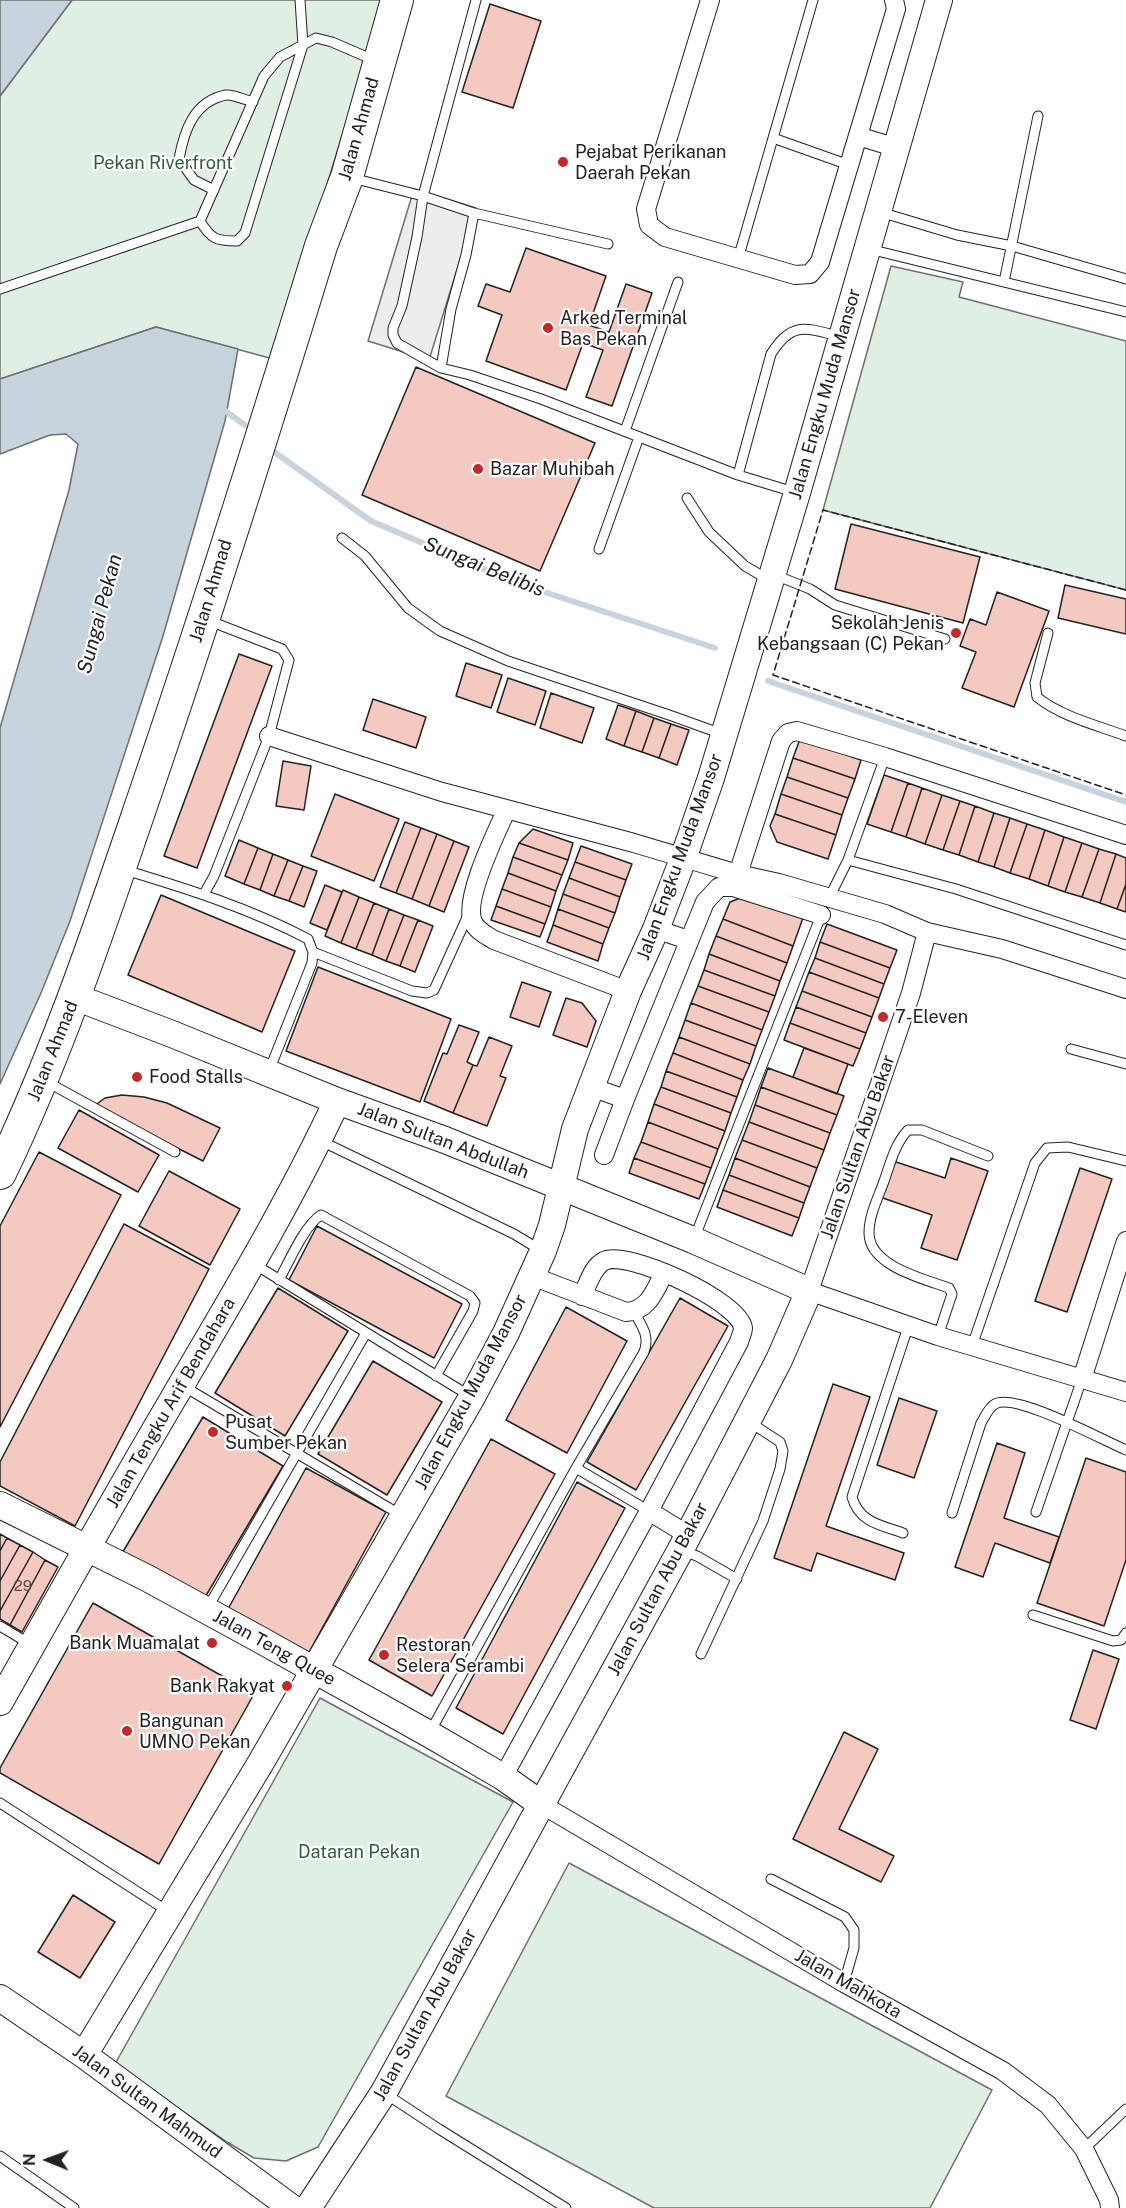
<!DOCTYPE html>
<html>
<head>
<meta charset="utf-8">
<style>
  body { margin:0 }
  #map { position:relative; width:1126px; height:2208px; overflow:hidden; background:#fff; font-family:"Public Sans",sans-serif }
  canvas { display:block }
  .north { position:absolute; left:18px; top:2130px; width:60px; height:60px; -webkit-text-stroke:4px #fff; paint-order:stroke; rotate:271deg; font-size:16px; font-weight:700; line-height:24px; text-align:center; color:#222 }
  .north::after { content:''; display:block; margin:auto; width:21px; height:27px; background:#222; clip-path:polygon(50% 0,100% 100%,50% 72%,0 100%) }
</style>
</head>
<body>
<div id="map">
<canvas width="1126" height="2208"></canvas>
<div class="north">N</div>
</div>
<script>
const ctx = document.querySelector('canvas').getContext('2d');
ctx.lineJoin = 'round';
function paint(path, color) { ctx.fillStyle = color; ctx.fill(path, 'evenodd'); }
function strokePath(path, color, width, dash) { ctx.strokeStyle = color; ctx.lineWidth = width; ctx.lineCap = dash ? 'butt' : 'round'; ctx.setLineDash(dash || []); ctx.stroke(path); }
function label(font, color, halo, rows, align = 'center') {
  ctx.font = font + ' "Public Sans",sans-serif'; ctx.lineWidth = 4.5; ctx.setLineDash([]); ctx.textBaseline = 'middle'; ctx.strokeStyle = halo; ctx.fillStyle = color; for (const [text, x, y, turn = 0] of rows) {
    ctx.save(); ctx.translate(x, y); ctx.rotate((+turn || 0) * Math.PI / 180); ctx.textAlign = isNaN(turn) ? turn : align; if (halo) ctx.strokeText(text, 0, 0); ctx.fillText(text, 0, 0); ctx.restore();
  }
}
const green = new Path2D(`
  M72,0H384L273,359L156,327L0,379V96Z
  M891,266L963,282L959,297L1126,341V590L823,510Z
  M320,1698L513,1802L318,2147L286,2161L254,2158L227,2142L115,2064Z
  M569,1863L992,2090L930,2208H654L446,2096Z`);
paint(green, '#e0efe3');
strokePath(green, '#6f6f6f', 1.5);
const parking = new Path2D(`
  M414,189L476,208L429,360L368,341Z`);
paint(parking, '#ededed');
strokePath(parking, '#6f6f6f', 1.5);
const water = new Path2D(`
  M0,0H72L0,96Z
  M156,327L238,349L225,421L163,636L70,921L41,993L0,1084V728L69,490L78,444L66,434L50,435L0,454V379Z`);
paint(water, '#c7d3dd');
strokePath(water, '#6f6f6f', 1.5);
strokePath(new Path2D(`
  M221,408L245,425
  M270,449L371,521L514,582L715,648
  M768,681L1126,802`), '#c7d3dd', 6);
const building = new Path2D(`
  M490,4L541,21L513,108L462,92Z
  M526,248L606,276L589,325L609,332L626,284L652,293L612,406L586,397L603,350L583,343L566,390L486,361L502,315L478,306L486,284L510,292Z
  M416,367L595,443L540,571L362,495Z
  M851,524L980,557L963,623L835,589Z
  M1065,585L1126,599V634L1058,618Z
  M997,592L1049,611L1014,707L962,688L976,652L960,646L970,619L986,625Z
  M239,654L272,666L197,868L164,856Z
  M466,663L502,675L491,708L456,696Z
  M508,678L546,691L535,725L497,712Z
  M551,693L594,708L582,743L540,728Z
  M373,699L426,717L416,748L363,730Z
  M618,705L636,711L624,746L606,739Z
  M636,711L654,718L642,752L624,746Z
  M654,718L671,724L659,758L642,752Z
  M671,724L689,730L677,765L659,758Z
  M800,739L861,760L855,779L793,758Z
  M793,758L855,779L848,798L787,777Z
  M283,761L311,766L304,810L276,806Z
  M884,775L908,783L891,832L867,824Z
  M787,777L848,798L842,815L781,794Z
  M908,783L922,788L906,837L891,832Z
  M922,788L942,795L925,844L906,837Z
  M335,794L399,819L374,881L311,856Z
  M781,794L842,815L836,835L775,814Z
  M942,795L960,801L943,850L925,844Z
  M960,801L975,806L959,855L943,850Z
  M975,806L994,813L978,862L959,855Z
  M994,813L1010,818L994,867L978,862Z
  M775,814L836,835L828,859L777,842L770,826Z
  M1010,818L1027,824L1010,873L994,867Z
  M405,822L421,828L396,893L380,887Z
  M1027,824L1045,830L1029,879L1010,873Z
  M421,828L437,834L412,899L396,893Z
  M533,829L573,843L568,860L519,843Z
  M1045,830L1064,837L1048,886L1029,879Z
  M437,834L454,841L429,906L412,899Z
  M1064,837L1082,843L1065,892L1048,886Z
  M239,840L258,848L244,884L225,876Z
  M454,841L469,847L444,912L429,906Z
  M519,843L568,860L562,875L513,857Z
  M1082,843L1099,849L1082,897L1065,892Z
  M581,846L632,864L626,880L575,862Z
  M258,848L273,854L260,890L244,884Z
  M1099,849L1116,854L1100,903L1082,897Z
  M273,854L288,860L274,896L260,890Z
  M1116,854L1126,858V884L1117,909L1100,903Z
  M513,857L562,875L556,891L508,873Z
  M288,860L303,866L289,901L274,896Z
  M575,862L626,880L620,897L569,878Z
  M303,866L317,871L304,907L289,901Z
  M508,873L556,891L551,907L502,889Z
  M569,878L620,897L615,913L563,894Z
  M1126,884V912L1117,909Z
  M325,885L342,892L327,930L310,923Z
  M502,889L551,907L545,924L496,906Z
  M343,890L359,897L341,943L325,936Z
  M563,894L615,913L609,928L558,909Z
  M161,895L295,951L262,1032L128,975Z
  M748,895L804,915L793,946L723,919L730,902Z
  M359,897L374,903L356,949L341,943Z
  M374,903L389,909L372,955L356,949Z
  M496,906L545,924L540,937L491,920Z
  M389,909L404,915L386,961L372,955Z
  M558,909L609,928L603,944L553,925Z
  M404,915L418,920L400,966L386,961Z
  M723,919L793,946L787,963L716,936Z
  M418,920L433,926L415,972L400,966Z
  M827,924L897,950L890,968L820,942Z
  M553,925L603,944L598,961L547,942Z
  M716,936L787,963L780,981L709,954Z
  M820,942L890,968L884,984L815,958Z
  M709,954L780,981L775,996L704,970Z
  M815,958L884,984L879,998L809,972Z
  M318,967L451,1019L420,1102L286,1051Z
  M704,970L775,996L769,1012L698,986Z
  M809,972L879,998L872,1017L802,991Z
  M522,982L551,992L539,1027L510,1017Z
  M698,986L769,1012L762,1030L691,1003Z
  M802,991L872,1017L866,1033L796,1007Z
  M566,998L582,1003L596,1021L587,1047L553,1035Z
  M691,1003L762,1030L756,1046L685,1020Z
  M796,1007L866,1033L860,1049L790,1023Z
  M685,1020L756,1046L750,1064L679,1037Z
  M790,1023L860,1049L853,1066L784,1040Z
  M459,1025L479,1032L467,1062L473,1065L453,1113L424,1101L443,1053L447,1054Z
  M489,1037L512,1046L500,1076L506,1078L487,1126L453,1113L473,1065L477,1066Z
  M679,1037L750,1064L743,1080L673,1053Z
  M804,1048L848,1064L837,1094L793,1077Z
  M673,1053L743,1080L737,1097L666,1071Z
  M768,1068L844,1096L837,1115L761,1087Z
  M666,1071L737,1097L731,1113L661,1087Z
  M661,1087L731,1113L725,1131L654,1104Z
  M761,1087L837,1115L830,1133L755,1105Z
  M122,1095L144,1097L167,1103L220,1128L203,1161L94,1106L105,1098Z
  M654,1104L725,1131L718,1149L648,1122Z
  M755,1105L830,1133L824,1150L749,1122Z
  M79,1110L159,1155L138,1192L58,1148Z
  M648,1122L718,1149L711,1168L641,1142Z
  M749,1122L824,1150L817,1168L742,1140Z
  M742,1140L817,1168L810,1187L735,1158Z
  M641,1142L711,1168L705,1184L634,1158Z
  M39,1152L121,1195L0,1427V1226Z
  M634,1158L705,1184L699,1199L629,1173Z
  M735,1158L810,1187L804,1203L729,1175Z
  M951,1158L988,1171L957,1260L921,1248L932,1215L880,1197L893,1161L945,1178Z
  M1080,1168L1112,1179L1067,1312L1035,1301Z
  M169,1171L240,1209L210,1265L139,1226Z
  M729,1175L804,1203L799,1218L723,1190Z
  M723,1190L799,1218L792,1236L717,1207Z
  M124,1224L209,1269L75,1526L0,1486V1462Z
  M317,1226L462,1304L434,1358L289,1280Z
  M278,1288L348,1331L285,1436L215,1393Z
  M680,1298L728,1326L636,1490L587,1462Z
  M566,1307L627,1341L567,1453L506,1420Z
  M373,1361L442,1402L387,1495L318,1454Z
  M833,1384L870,1397L826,1526L904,1553L895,1580L817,1553L811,1571L774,1558Z
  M899,1398L937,1411L914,1478L877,1465Z
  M203,1417L283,1466L201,1604L121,1555Z
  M491,1439L555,1474L432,1696L369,1660Z
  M997,1443L1025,1453L1004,1518L1059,1537L1050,1563L995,1543L983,1577L955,1567Z
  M1086,1458L1126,1472V1560L1104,1626L1037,1603Z
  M306,1468L386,1512L308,1654L228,1609Z
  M577,1482L625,1508L503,1734L456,1708Z
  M0,1534L7,1538L0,1551Z
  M7,1538L20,1545L0,1581V1551Z
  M20,1545L33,1552L0,1611V1581Z
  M33,1552L45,1560L10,1625L0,1619V1611Z
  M45,1560L58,1567L22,1632L10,1625Z
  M93,1603L254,1694L159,1864L0,1773V1768Z
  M1093,1650L1119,1659L1096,1729L1070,1720Z
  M844,1732L878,1749L839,1829L894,1856L881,1882L793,1839Z
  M73,1895L115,1922L80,1978L38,1952Z`);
paint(building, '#f3c9c0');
strokePath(building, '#222', 1.5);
const lane = new Path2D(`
  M476,0L423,196L417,237L402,306L393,328V335L397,343L441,368L470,375L541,399L738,475L794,492
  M773,138L849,165
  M352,178L423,196L474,213L608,244
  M214,190L194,180L179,159C184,131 194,101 226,95C233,94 245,100 253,102
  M880,212L957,235L1012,246L1126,279
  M200,221C211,239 216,241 237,241L245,233L303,45L300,0
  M869,249L1126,312
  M738,259L813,0
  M1004,282L1038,116
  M0,289L200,221L264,76L280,57L316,38L332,42L376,61
  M441,368L451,309L466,255L474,213
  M625,431L678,282
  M738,475L771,354C792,320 807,328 841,337
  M687,498L709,532L745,566L769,580
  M342,538L365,556L408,608L440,631L508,661L672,716L722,734
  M599,549L639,437
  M775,575L810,589L835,605L945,639
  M1048,633L1035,683L1037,697C1062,717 1096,725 1126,736
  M848,860L885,757
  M125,870C188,889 249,908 308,939L313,952L312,963L269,1071
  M204,894L214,876L269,736L289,660L282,649L207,620
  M829,898L848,860L956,889L1126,945
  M313,952L412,991L427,993L434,990L469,913
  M1071,1049L1126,1064
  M47,1082L175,1152
  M321,1141L514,1234L542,1251
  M694,1239L822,913
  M254,1264L470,1396
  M279,1280C289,1262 304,1226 321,1215L470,1296L475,1303L473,1311L436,1376
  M938,1336L952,1294L949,1288C924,1279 869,1266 869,1233C869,1216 877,1200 883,1184C890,1165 894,1145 908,1130H922L988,1156
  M972,1346L1035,1163L1047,1148L1068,1147L1126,1161
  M183,1386L401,1515
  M576,1468L649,1511
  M1036,1512L1082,1379
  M952,1513L981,1423C985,1417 988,1408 995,1404C1015,1392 1102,1440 1126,1450
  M903,1533C880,1525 859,1522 852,1497L908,1327
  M682,1551L697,1556L737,1579
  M207,1609L366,1333
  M1033,1615L1113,1641L1121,1640L1126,1633
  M0,1626L30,1644
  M701,1654L763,1521L780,1469L783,1451L780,1442L748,1421
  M430,1732L576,1468L644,1352C650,1336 642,1326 634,1312
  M0,1803L169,1912
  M771,1879L845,1917L854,1930V1948L844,1983
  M386,2094L439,2129L566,2208
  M1084,2149L1126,2109
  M0,2156L74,2208`);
const street = new Path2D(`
  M710,0L646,209L649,225L665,237L795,275L810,274L820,262L896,9L894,0
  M858,136L897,148
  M269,736L442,792L634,843L738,874L779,883L885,914L927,932L1002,949L1126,989
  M506,811C496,833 463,900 473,922C477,931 486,935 494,940L628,991
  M738,874L781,741L788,733L797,731L885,757L1126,835
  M656,929L688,940
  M927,932L911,993L809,1291L938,1336L1126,1392
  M591,1087L625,1099
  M604,1155L625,1099L705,902L719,887H733L821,915
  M532,1276L626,1312C648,1311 655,1291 664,1273
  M1082,1379L1126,1241
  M649,1511L688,1535
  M503,1777L649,1511L739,1342C740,1338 743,1332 743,1328C740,1301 626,1249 604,1261C592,1267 588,1285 582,1296
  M541,1804L844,1983L1003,2071L1048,2105L1084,2149L1109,2200L1110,2208`);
const secondary = new Path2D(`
  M75,997L172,1034L337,1101L445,1140L693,1240L809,1291L779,1360L680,1551L384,2092L308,2208
  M0,1505L147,1578L257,1638L429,1734L503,1777L541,1804
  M0,1702C57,1601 114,1499 173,1399C230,1301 289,1204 337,1101
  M0,1998L84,2055L292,2208
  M84,2055L260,1764L472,1397L506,1333L543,1251L552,1225L575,1129L628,991L656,929L683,859L711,778L797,493L939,0`);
const highway = new Path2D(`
  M0,1173C59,1050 102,920 146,791C208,610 265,428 321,246L347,177L397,0`);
strokePath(lane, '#222', 11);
strokePath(street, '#222', 20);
strokePath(secondary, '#222', 28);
strokePath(highway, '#222', 34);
strokePath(lane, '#fff', 9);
strokePath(street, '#fff', 18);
strokePath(secondary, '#fff', 26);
strokePath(highway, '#fff', 32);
strokePath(new Path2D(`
  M1126,590L823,510L773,675L1126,795`), '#222', 1.5, [8, 3]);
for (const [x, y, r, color] of [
  [563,162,6,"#c62828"],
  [548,328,6,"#c62828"],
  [478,469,6,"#c62828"],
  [956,633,6,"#c62828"],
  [883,1017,6,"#c62828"],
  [137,1077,6,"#c62828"],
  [213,1432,6,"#c62828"],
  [212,1643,6,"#c62828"],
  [384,1655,6,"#c62828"],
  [287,1686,6,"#c62828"],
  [127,1731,6,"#c62828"]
]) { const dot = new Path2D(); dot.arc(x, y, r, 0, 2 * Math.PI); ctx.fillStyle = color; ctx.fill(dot); strokePath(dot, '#fff', 2); }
label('15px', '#564c4a', null, [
  ["29",23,1586]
]);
label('18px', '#222', '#fff', [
  ["Jalan Ahmad",359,129,-74],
  ["Jalan Engku Muda Mansor",825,394,-74],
  ["Jalan Ahmad",211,591,-73],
  ["Jalan Engku Muda Mansor",680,857,-70],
  ["Jalan Ahmad",53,1051,-68],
  ["Jalan Sultan Abdullah",443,1141,21],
  ["Jalan Sultan Abu Bakar",858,1147,-71],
  ["Jalan Engku Muda Mansor",471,1392,-62],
  ["Jalan Tengku Arif Bendahara",171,1403,-60],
  ["Jalan Sultan Abu Bakar",658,1589,-62],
  ["Jalan Teng Quee",274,1648,29],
  ["Jalan Mahkota",848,1984,30],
  ["Jalan Sultan Abu Bakar",425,2015,-61],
  ["Jalan Sultan Mahmud",147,2102,36]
]);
label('18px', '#222', '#fff', [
  ["Pejabat Perikanan",575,152],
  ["Daerah Pekan",575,173],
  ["Arked Terminal",560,318],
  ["Bas Pekan",560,339],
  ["Bazar Muhibah",490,469],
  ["Sekolah Jenis",944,623,"right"],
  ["Kebangsaan (C) Pekan",944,644,"right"],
  ["7-Eleven",895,1017],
  ["Food Stalls",149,1077],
  ["Pusat",225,1422],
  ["Sumber Pekan",225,1443],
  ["Bank Muamalat",200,1643,"right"],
  ["Restoran",396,1645],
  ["Selera Serambi",396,1666],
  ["Bank Rakyat",275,1686,"right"],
  ["Bangunan",139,1721],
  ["UMNO Pekan",139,1742]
], 'left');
label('18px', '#2f5e38', '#fff', [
  ["Pekan Riverfront",163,163],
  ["Dataran Pekan",359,1852]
]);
label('italic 20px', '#222', '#fff', [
  ["Sungai Belibis",484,567,22],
  ["Sungai Pekan",100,614,-75]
]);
</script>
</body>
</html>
